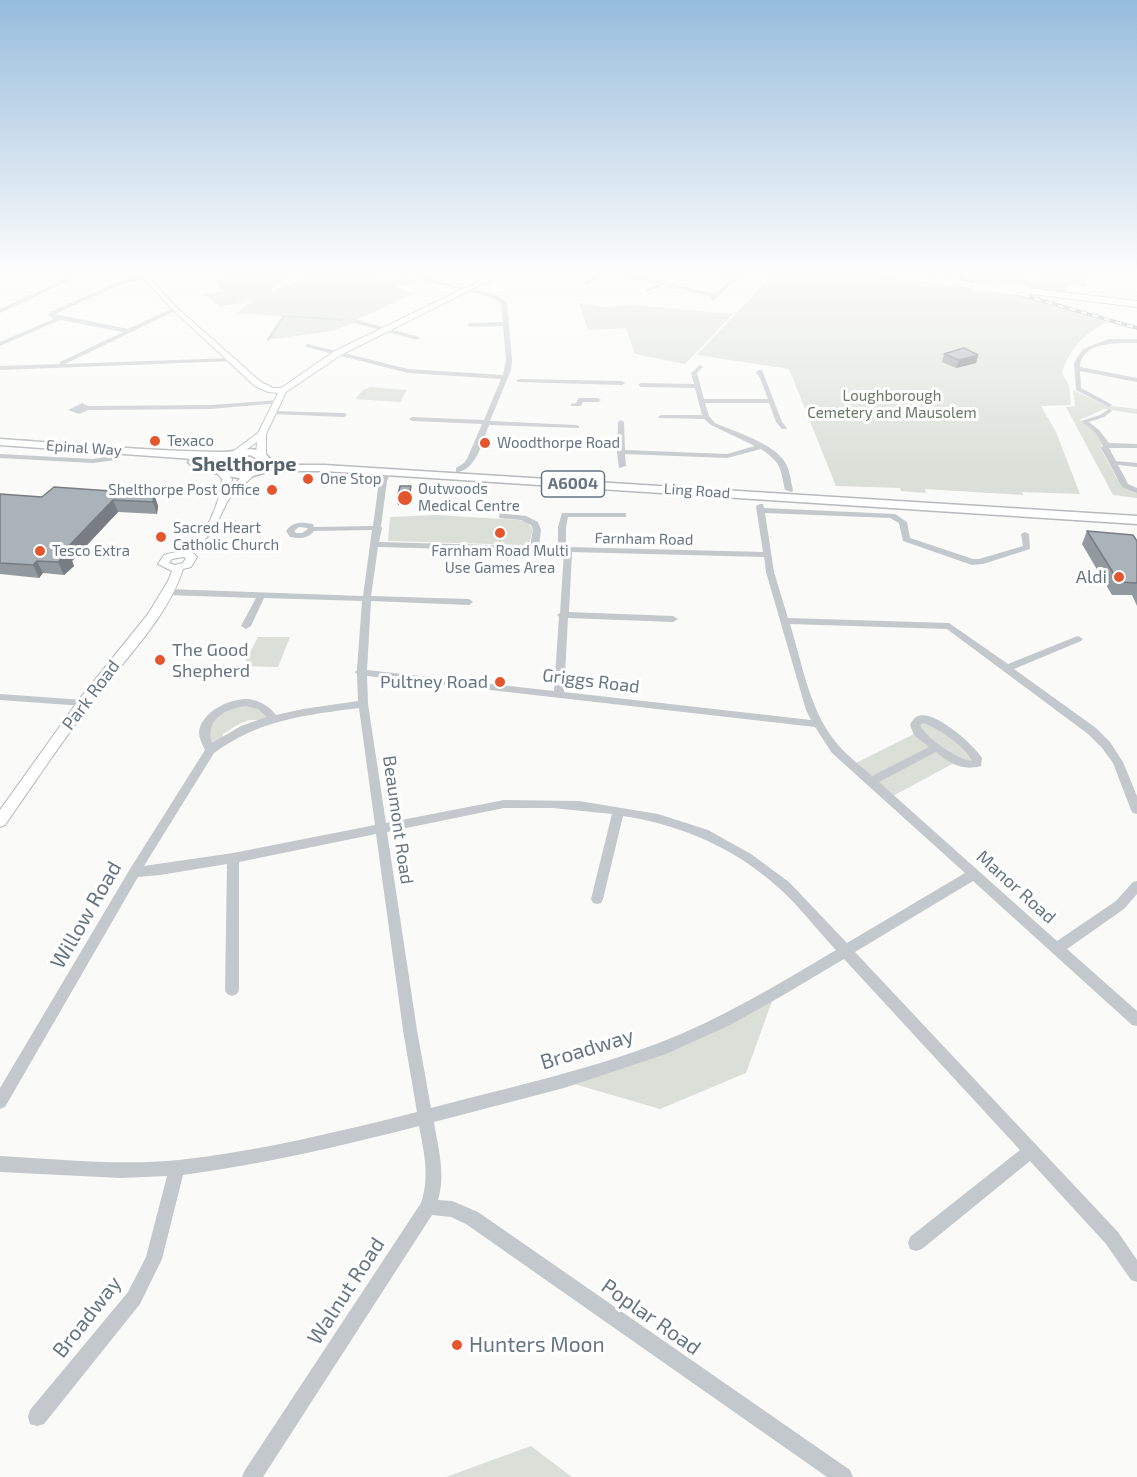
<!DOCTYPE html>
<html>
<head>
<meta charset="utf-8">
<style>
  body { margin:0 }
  canvas { display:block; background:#fafaf8 }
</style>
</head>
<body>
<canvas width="1137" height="1477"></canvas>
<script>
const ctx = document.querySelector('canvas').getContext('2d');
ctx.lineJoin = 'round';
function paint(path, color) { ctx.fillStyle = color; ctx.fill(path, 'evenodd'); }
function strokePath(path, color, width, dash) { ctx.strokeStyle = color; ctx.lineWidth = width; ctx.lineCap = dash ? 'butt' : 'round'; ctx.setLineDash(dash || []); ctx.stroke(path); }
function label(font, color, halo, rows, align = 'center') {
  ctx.font = font + ' "Exo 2",sans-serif'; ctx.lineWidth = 6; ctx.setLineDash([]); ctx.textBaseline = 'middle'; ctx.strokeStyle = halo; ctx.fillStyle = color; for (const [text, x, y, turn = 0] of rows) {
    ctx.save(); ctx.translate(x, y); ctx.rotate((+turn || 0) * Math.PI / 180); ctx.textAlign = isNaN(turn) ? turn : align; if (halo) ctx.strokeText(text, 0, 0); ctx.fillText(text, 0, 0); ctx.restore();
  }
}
paint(new Path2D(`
  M190,269H271L261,270V273L217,277L208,275L201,279Z
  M327,269H354L385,283L408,276L418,280L396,287L412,294L356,320L357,322L332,331L266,340L282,316L237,313L253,300L221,307L202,294L222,291L213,279L288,272L287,277L270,290L274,291Z
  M778,269H819L903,282L1015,295L1106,322C1083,336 1070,347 1062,373L1069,385L1071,405L1041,406L1056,432L1080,494L1022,492L1023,495L925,489L926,493L901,491L900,488L836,486L789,369L697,355Z
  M941,269H1083L1087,287L1068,285L1066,293L998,285Z
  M579,303L605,307L631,305L733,314L685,364L635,354L626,328L588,330Z
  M370,387L407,390L400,402L355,399L363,390Z
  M1073,390L1105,405L1137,409V414L1104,409L1080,420L1097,431L1107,445H1101L1102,451L1117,479L1137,491V498L1113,495L1066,407L1075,406Z
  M436,515L518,520L527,522L533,530L529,543L525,545L388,541L390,517Z
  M258,637H290L278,667L243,666Z
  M251,702L274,719C267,721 263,720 255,720C243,719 233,728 223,734V739L210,750L208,719L218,713Z
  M923,719L973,751L977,763L956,762L889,798L852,765L918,732L915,725Z
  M775,993L746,1073L660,1109L564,1081L661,1049Z
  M531,1446L572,1477H446Z`), '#dadfd7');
paint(new Path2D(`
  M970,269H1054V273L1009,276Z`), '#bbc7cb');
strokePath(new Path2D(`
  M268,340L284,316L342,320`), '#bbc7cb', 2);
const secondary = new Path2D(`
  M135,269H141L177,308L261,382L273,388H281L335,351L504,269H512L341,355L286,392L266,434V455L261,458L256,455L257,442L239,455L231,453L258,433L278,393L268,392L255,386L173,310Z
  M218,470H224L232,479L231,487L249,470L257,472L228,500L214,529L193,553L197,557L191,567L183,569C168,618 120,664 90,705C60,744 33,785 5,825L0,827V810L78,701L148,614L168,581L172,571L158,564L164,555C170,553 178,552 183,550C206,540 220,502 222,479L216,472ZM183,557L186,558L183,563L175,565L169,563L172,559Z`);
const primary = new Path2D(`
  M0,439C73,444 147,451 220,452C239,453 256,441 271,460L268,465H324L1137,516V524L324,471H270L243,479L218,474L190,464L188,462L193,459L0,445ZM250,455L259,460L249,471L224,468L229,460ZM195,459H216L213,465Z`);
const highway = new Path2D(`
  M828,269H852L978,283L982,286L978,289L832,272Z
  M1027,288L1137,301V307L1024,293V289Z`);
strokePath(secondary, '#b3babf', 2);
strokePath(primary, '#b5babe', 3);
strokePath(highway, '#b4b9bd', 2);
paint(new Path2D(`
  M88,269H94L0,313V309Z
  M398,269L411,271L428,269L415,273L438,282L496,295L507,302L512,360L511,370L490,421L577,425L579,426V428L489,425C483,440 476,472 456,472V468L464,463L467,459L482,424L412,421L409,419L412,417L484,420L501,379L408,373L306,347L305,346L308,344L408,369L503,375L506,360L503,326L470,327L467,325L470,323L503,322L501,303C472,285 428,289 398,269Z
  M522,269H530L541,272L538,274Z
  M603,269L715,294L731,280L691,269H699L733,277L742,269H747L713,301L710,299L712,297L664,285L646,292V290L659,284L606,272L588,285H584V283Z
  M145,276L147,279L124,283L55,314L128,329L173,308H177V310L65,364L232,358L235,360L234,361L0,370V366L60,364V362L123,332L60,320L0,346V342L54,319L48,315L52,311L121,281Z
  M357,320L419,337L420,338L417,340L355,323V321Z
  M1109,339H1137V343C1118,343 1081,341 1080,367L1137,378V382L1080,371L1081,388L1111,404L1112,405L1109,407L1076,390L1074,363L1083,349Z
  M700,365L703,367L697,373L704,399H768L760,378L756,373L758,370H762L782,422L787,428L786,429H782L776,422L769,403H705L709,416L715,423C736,432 773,443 785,462C790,470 791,482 793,490L792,492L785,490C780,466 781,463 761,449L727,458L625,454L626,466L619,468L617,452L618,422L621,420L624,422L625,450L727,454L755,446L711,425L704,419L659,418L658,417L661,415H702L695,388L641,387L638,385L641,383L694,384L691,373Z
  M519,379L622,381L625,383L622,385L517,382V380Z
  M580,398H598L601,400L598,402H583L581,406H571V404L576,403L578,399Z
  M279,400L282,402L281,403L211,409L88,410L79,414L68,410L82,403L88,406L211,405Z
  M1109,409L1112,411L1104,417L1089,422L1099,430L1109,443L1137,444V448H1109L1116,461L1137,463V467L1118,465L1128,484L1137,488V493L1122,487L1101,448L1103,445L1095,432L1081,421L1100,415Z
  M273,411L344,413L347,415L344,417L271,414V412Z
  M117,449L124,451L116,460L93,463L0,458V454L93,459L111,456Z
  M384,470L391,472L387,481L381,526L382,528L379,542L530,546L533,530L531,525L521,520L499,518L500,508L504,506L508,508L506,514L526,516L538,522L541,530L539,546L558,547V527L562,513H626V517H568L566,527V547L763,552L756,506L760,504H763L764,508L895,514L907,522L910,538L973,559H979L1023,546L1021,534L1025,532L1029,534L1030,549L983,564L972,565L903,541L899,523L890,518L765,513L774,572L788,618L949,623L1008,664L1075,637L1078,636L1083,639L1081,641L1014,669L1096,728L1110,742L1123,762L1137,796V814L1133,813L1131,810L1113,763L1102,748L1088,734L947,629L790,624C801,660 808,701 829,733C840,750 857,763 872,776L929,747L914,735L910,725C911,723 914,718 916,717C932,707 974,745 982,758L981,766C962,771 951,764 936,752L879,782L1057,941L1116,901L1133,882L1137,881V894L1124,909L1067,949L1137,1011V1026L1132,1025L973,881L855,952L1118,1232L1137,1260V1282L1131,1280L1106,1244L1030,1161L922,1249L916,1251L910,1249L908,1243L910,1237L1020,1150L844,959L780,997L730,1025L666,1054L564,1088L434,1122C438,1148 446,1174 438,1200L452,1201L478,1212L850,1470L853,1477H827L466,1224L451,1217L432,1215L263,1477H242L245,1470L421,1203C430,1177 424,1152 419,1126C341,1146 264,1164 183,1175L162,1259L140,1304L44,1424L37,1426L30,1424L28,1417L30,1410L128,1292L146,1257L167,1176L121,1178L0,1172V1156C59,1159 120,1166 179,1160C259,1151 338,1132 417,1112L403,1030L376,834L239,862V990L237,994L232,996L227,994L225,990L227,864L160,875L138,877L5,1107L0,1109V1088L130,869L205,750C202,744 199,738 199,732C201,712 230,698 248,699C259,700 269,706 276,715L303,709L358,701L357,674L355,672L357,670L362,601L264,598L251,626L246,629L241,626L256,598L167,595L163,592L167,589L363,596L372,530L314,531C308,539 299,539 290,537L286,531C293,521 302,522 313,524L314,527L373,526L379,481ZM299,527L307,528L308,529L302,533H296L294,531ZM378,547L564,552L560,613L557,615L559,617L554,691L367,670L371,601L469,605L473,602L469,599L371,596ZM572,552L764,557L766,572L806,710L811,720L564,692L568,618L673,622L678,619L673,616L569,612ZM367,676L815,727L832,753L965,873L847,943L789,882L751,854L708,830L658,814L579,801L504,800L386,823L368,704ZM246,706L258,709L267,717L241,726L212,743C204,720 226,708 246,706ZM359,708L375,825L233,853L144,866L214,753C259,720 305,715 359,708ZM923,723C938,728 965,746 972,761C958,760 926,738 920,725ZM504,808H553L612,814L591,899L593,903L597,904L601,903L603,899L623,816C682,825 735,848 780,889C800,907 817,930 836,950C779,984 721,1019 659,1043C585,1071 507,1088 431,1108L417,1030L387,832Z
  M0,694L84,700L89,703L84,706L0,700Z`), '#c3c8cc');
paint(secondary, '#fff');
paint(primary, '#fff');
paint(highway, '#fff');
const rail = new Path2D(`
  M931,269L1137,328`);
strokePath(rail, '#a2aab0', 4);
strokePath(rail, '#fff', 2, [6]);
const highwayBridge = new Path2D(`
  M978,286L1027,291`);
strokePath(highwayBridge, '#b4b9bd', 11, []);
strokePath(highwayBridge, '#fff', 10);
paint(new Path2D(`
  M944,354L978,355L976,363L956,368L942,362Z
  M411,492L409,505H398L397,499Z
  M0,494L42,497L154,494L158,506L157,514L118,512L72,561L74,566L64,575L43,573L39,578L0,574Z
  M1087,531L1137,541V606L1132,595H1112L1082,544Z`), '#929a9f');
paint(new Path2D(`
  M978,355L976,363L956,368L959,360Z
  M411,486V492L409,505L408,499Z
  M154,494L158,506L157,514L153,502Z
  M113,500L118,512L72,561L74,566L64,575L58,562L62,553Z
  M37,561L43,573L39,578L33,565Z`), '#777d82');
const building = new Path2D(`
  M964,348L978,355L959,360L944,354Z
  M400,486H411L408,499H397Z
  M54,487L154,494L153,502L113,500L62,553H68L58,562L37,561L33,565L0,563V494L42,497Z
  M1087,531L1133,535L1137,541V583L1119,582Z`);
paint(building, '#aab3b9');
strokePath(building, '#777d82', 1.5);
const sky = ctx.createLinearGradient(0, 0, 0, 476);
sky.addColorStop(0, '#96bcdc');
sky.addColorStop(0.57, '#fdfdfc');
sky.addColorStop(1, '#fdfdfc00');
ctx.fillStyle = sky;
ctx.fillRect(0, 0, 1137, 476);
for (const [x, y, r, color] of [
  [155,441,6,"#e4572e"],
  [485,443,6,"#e4572e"],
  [308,479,6,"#e4572e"],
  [272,490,6,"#e4572e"],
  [405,498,8,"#e4572e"],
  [500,533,6,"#e4572e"],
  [161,537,6,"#e4572e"],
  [40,551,6,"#e4572e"],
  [1119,577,6,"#e4572e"],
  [160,660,6,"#e4572e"],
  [500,682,6,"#e4572e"],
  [457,1345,6,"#e4572e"]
]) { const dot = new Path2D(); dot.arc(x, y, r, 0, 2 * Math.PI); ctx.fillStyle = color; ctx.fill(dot); strokePath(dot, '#fff', 2); }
label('15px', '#687a64', '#fff', [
  ["Loughborough",892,396],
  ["Cemetery and Mausolem",892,413]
]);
label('15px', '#657683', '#fff', [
  ["Texaco",167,441],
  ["Woodthorpe Road",497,443],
  ["One Stop",320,479],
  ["Outwoods",418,489],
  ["Medical Centre",418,506],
  ["Shelthorpe Post Office",260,490,"right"],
  ["Sacred Heart",173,528],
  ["Catholic Church",173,545],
  ["Tesco Extra",52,551],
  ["Farnham Road Multi",500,551,"center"],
  ["Use Games Area",500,568,"center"]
], 'left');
label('15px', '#657683', '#fff', [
  ["Epinal Way",84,448,4],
  ["Ling Road",697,491,4],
  ["Farnham Road",644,539,1]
]);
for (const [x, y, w] of [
  [573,484,63]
]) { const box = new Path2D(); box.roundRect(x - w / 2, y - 13, w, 26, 4.5); ctx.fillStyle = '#fff'; ctx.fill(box); strokePath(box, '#657683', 1.5); }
label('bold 16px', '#657683', null, [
  ["A6004",573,484]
]);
label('18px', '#657683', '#fff', [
  ["Aldi",1107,577],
  ["The Good",172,650,"left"],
  ["Shepherd",172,671,"left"],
  ["Pultney Road",488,682]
], 'right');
label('18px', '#657683', '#fff', [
  ["Griggs Road",591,681,7],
  ["Park Road",91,695,-53],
  ["Beaumont Road",398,820,82],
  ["Manor Road",1016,887,42]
]);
label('bold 20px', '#57646e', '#fff', [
  ["Shelthorpe",244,464]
]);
label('21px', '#657683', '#fff', [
  ["Willow Road",86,915,-60],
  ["Broadway",587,1049,-17],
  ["Walnut Road",346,1291,-57],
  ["Broadway",87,1317,-52],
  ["Poplar Road",651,1317,35]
]);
label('21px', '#657683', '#fff', [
  ["Hunters Moon",469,1345]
], 'left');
</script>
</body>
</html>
